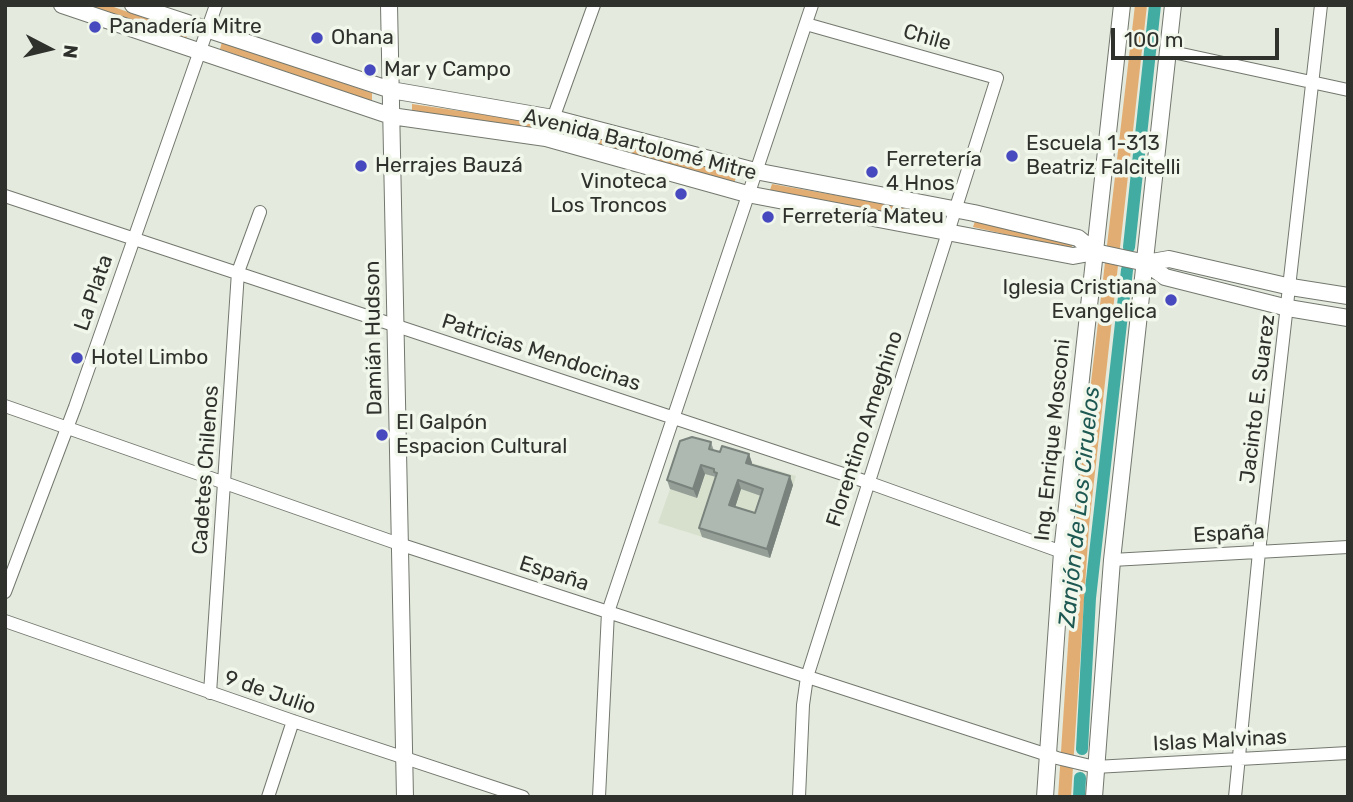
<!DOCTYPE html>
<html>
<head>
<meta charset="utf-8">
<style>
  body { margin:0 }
  #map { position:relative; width:1353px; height:802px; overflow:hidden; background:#e4eade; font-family:Rubik,sans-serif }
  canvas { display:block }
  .frame { position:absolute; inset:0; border:7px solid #2f312d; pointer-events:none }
  .north { position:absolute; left:14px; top:14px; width:70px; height:70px; -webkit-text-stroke:5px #f2f7eb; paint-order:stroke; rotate:97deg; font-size:19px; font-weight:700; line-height:28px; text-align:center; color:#2f312d }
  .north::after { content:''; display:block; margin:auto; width:24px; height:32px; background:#2f312d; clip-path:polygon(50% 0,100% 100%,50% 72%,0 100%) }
  .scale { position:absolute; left:1111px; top:28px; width:168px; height:32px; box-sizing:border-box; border:4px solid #2f312d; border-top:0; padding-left:9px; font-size:21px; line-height:24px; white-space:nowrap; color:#2f312d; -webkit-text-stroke:5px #f2f7eb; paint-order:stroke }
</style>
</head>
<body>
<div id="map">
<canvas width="1353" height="802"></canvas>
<div class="frame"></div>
<div class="north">N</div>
<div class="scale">100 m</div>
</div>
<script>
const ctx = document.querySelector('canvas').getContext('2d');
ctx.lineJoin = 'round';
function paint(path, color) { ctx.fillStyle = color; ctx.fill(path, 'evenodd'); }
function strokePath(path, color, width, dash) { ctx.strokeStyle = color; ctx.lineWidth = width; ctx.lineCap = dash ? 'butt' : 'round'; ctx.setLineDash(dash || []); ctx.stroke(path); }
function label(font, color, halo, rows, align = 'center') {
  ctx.font = font + ' Rubik,sans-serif'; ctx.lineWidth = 7; ctx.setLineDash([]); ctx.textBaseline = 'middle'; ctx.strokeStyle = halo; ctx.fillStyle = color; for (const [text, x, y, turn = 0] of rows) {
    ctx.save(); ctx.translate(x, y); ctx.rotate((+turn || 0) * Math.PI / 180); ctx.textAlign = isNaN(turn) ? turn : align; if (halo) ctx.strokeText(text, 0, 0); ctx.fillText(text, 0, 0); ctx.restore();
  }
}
paint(new Path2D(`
  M696,446L796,476L770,558L658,523L684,450Z`), '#d7e0cd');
paint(new Path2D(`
  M86,5H108L188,33L186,39Z
  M1135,5H1147L1089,526L1071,797H1058L1078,494Z
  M222,42L372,93V101L220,49Z
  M412,104L535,122L533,128L412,111Z
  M570,131L737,175L734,183L567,137Z
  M772,184L931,212L928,220L770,190Z
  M975,221L1073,243L1071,249L973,227Z`), '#e2ad72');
strokePath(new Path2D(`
  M1129,247L1155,5
  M1082,749L1090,598L1127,270
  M1079,797L1080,778`), '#43aca2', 12);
const street = new Path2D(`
  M1168,51L1348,90
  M546,138L594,5
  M5,196L867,482L1062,552
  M5,406L399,544L1057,758L1095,767L1348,753
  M1112,560L1348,547
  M5,592L75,407L216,5
  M5,621L293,721L523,797
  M210,693L238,272L260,212
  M268,797L293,721
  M599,797L608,612L812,5
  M799,797L803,705L807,677L997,78L806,24
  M1235,797L1259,552L1321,5`);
const secondary = new Path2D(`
  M62,5L391,116L546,138L747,194L1073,256L1095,252L1146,263L1169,259L1291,287L1348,296
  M133,5L391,90L553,118L755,171L974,213L1078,238L1095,252
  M389,5L405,797
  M1146,263L1165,277L1288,308L1348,318
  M1045,797L1062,552L1122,5
  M1094,797L1112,560L1173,5`);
strokePath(street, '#73786e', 14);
strokePath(secondary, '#73786e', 18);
strokePath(street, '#fff', 12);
strokePath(secondary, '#fff', 16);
paint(new Path2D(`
  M711,442L714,451L720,452L749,454L752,463V464L793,485L770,558L702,537L699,528L716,477L705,474L697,498L670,489L667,480ZM741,489L761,496L755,513L735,507Z`), '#959f98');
paint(new Path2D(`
  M749,454L752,463L749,472L746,463Z
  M701,465L705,474L697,498L693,489Z
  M790,476L793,485L770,558L767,549Z
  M738,480L741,489L733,514L729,505Z`), '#79827c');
const building = new Path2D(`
  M692,437L711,442L709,449L720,452L722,446L749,454L746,463L790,476L767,549L699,528L717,473L714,472V469L701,465L693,489L667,480L680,441ZM738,480L763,489L755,513L729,505Z`);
paint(building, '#adb9b1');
strokePath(building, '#79827c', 2);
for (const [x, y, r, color] of [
  [95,27,7,"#4749bf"],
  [317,38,7,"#4749bf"],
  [370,70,7,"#4749bf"],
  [1012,156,7,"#4749bf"],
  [361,166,7,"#4749bf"],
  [872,172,7,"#4749bf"],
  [681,194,7,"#4749bf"],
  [768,217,7,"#4749bf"],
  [1171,300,7,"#4749bf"],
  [77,358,7,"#4749bf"],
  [382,435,7,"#4749bf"]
]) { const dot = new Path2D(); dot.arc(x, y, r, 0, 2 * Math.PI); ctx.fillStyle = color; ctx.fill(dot); strokePath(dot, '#f2f7eb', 2.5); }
label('21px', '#2f312d', '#f2f7eb', [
  ["Panadería Mitre",109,27],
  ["Ohana",331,38],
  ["Mar y Campo",384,70],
  ["Escuela 1-313",1026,144],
  ["Beatriz Falcitelli",1026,168],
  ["Ferretería",886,160],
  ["4 Hnos",886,184],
  ["Herrajes Bauzá",375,166],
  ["Vinoteca",667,182,"right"],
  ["Los Troncos",667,206,"right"],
  ["Ferretería Mateu",782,217],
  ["Iglesia Cristiana",1157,288,"right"],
  ["Evangelica",1157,312,"right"],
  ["Hotel Limbo",91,358],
  ["El Galpón",396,423],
  ["Espacion Cultural",396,447]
], 'left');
label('21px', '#2f312d', '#f2f7eb', [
  ["Chile",927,38,16],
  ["Avenida Bartolomé Mitre",640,145,14],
  ["La Plata",94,293,-71],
  ["Damián Hudson",374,338,-91],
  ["Patricias Mendocinas",541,353,18],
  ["Jacinto E. Suarez",1258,399,-83],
  ["Florentino Ameghino",865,429,-72],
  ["Ing. Enrique Mosconi",1053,440,-84],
  ["Cadetes Chilenos",206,470,-86],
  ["España",1229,534,-3],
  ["España",554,574,18],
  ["9 de Julio",270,693,19],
  ["Islas Malvinas",1220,741,-3]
]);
label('italic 23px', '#1d5852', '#f2f7eb', [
  ["Zanjón de Los Ciruelos",1080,507,-84]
]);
</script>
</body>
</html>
